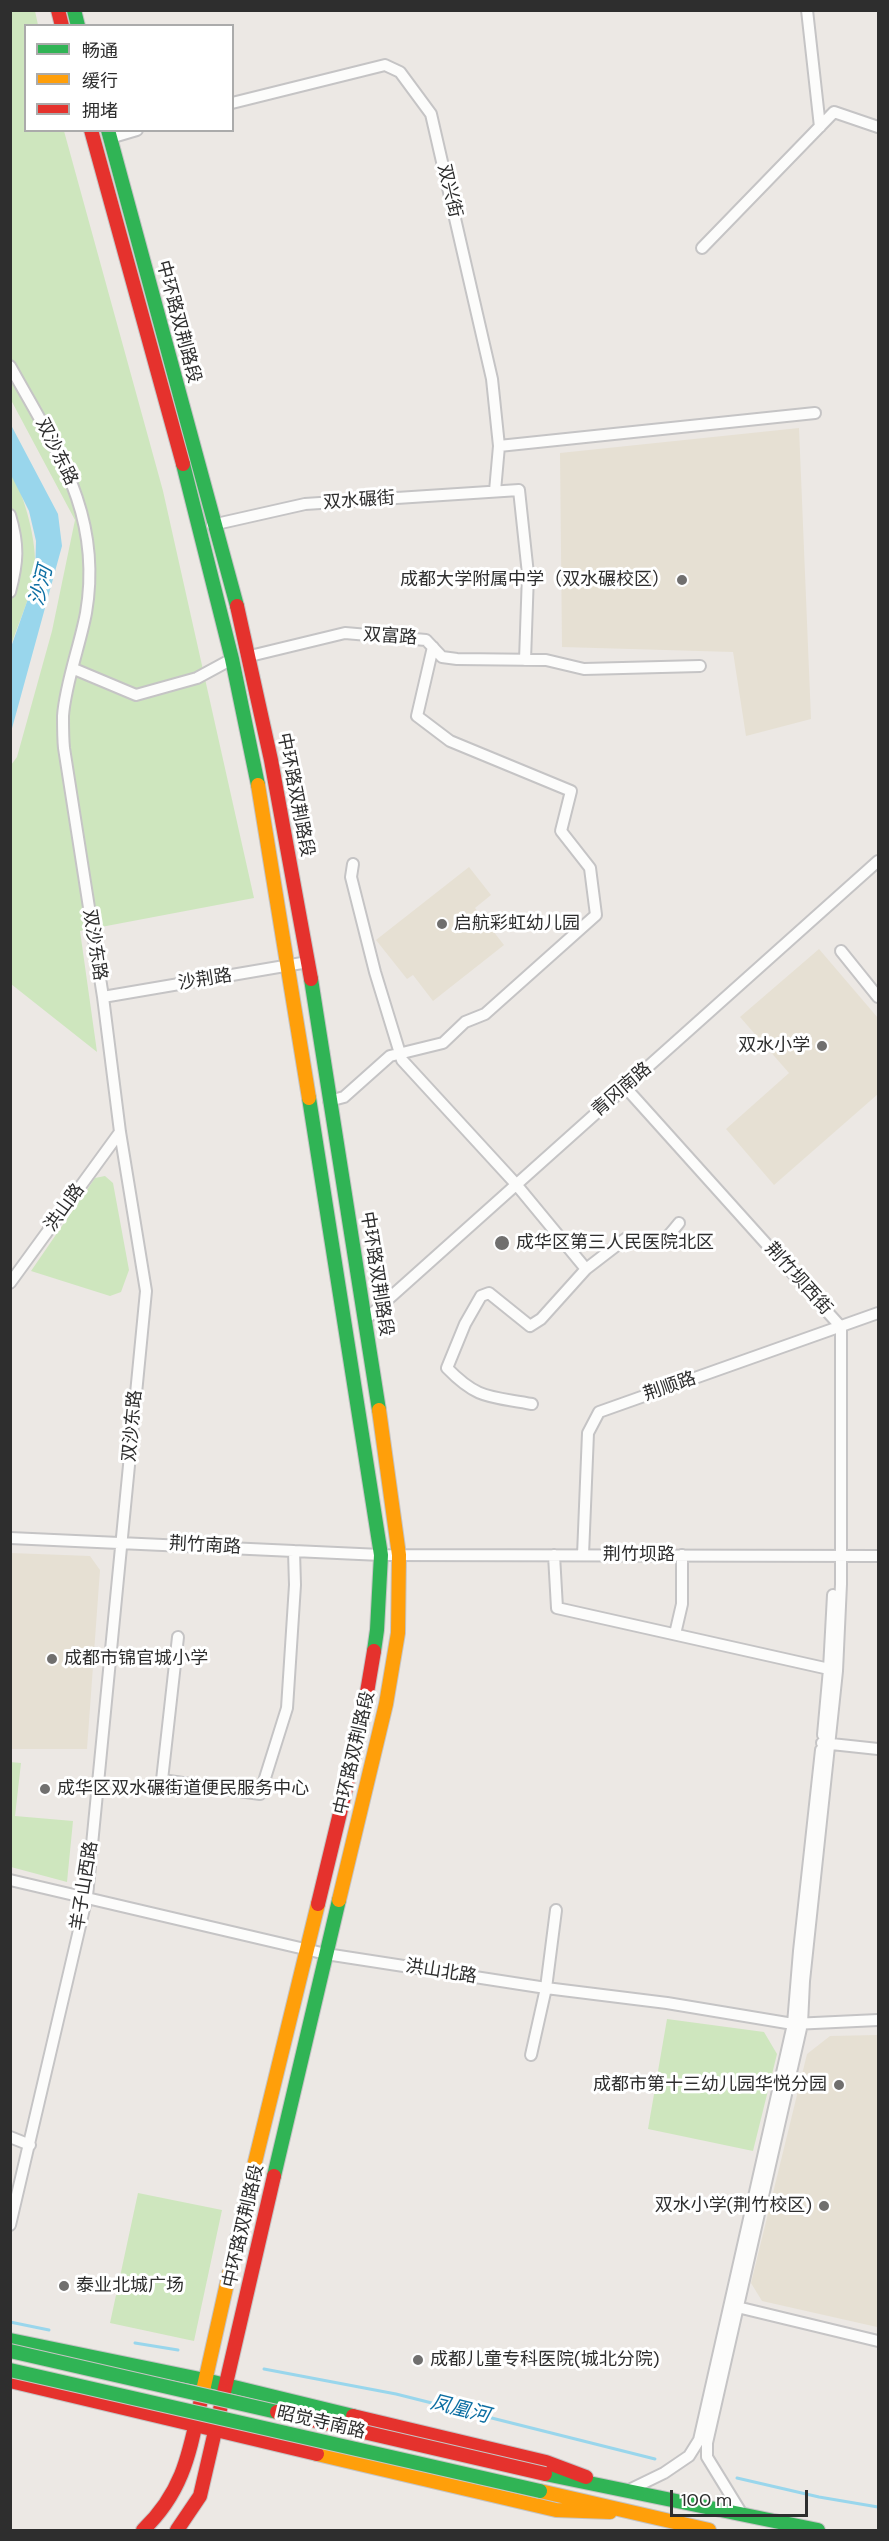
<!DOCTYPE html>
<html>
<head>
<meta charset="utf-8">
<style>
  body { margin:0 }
  #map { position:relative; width:889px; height:2541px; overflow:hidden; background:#ece8e4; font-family:"DM Sans","Noto Sans SC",sans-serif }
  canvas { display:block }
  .frame { position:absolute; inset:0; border:12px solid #2e2e2e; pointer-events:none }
  .legend { position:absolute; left:24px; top:24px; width:210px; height:108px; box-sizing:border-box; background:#fff; border:2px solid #ababab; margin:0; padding:8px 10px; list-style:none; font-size:18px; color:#2e2e2e }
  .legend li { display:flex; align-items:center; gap:12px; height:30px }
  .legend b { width:30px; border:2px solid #ababab }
  .scale { position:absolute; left:670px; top:2490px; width:138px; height:27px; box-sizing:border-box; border:3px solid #2e2e2e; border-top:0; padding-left:8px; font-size:18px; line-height:21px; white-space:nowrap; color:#2e2e2e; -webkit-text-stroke:4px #fff; paint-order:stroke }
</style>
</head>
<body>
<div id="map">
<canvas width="889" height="2541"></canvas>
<div class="frame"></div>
<ul class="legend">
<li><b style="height:8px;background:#30b455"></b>畅通</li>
<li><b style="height:8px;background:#ff9f0a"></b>缓行</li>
<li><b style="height:8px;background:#e5322d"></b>拥堵</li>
</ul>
<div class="scale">100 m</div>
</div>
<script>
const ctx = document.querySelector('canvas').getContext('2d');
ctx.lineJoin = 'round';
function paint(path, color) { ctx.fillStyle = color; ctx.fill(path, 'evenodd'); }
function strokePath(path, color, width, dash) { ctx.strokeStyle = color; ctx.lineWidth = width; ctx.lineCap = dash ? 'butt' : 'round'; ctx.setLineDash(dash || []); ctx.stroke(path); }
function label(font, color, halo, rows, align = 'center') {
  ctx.font = font + ' "DM Sans","Noto Sans SC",sans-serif'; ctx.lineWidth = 6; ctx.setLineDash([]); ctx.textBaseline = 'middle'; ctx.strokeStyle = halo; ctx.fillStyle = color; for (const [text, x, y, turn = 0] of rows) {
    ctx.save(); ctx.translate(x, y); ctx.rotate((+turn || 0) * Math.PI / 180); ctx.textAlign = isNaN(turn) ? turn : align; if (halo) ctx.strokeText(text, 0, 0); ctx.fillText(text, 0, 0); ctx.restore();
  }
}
paint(new Path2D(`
  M799,428L811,719L746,736L733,652L562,647L560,453Z
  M469,867L491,895L475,908L504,945L433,1001L413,975L407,979L376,940Z
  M819,949L878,1018V1094L774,1185L726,1129L789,1073L740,1017Z
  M11,1553L90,1556L100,1570L87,1749H11Z
  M878,2035V2310L877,2327L762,2301L751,2283L807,2054L830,2036Z`), '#e6e0d3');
paint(new Path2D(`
  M10,11H35L38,25L26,26V130L64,131L163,491L254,898L80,931L97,1052L11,984V765L17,757L52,631L75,520L11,400Z
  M11,472C25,497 37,541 35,571C35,586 16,629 11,646Z
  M105,1176L113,1183L129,1270L121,1292L110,1296L31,1271L95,1178Z
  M10,1762L21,1763L15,1816L73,1821L67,1882L11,1867Z
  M667,2019L764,2032L777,2054L753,2151L648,2129Z
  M138,2193L222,2210L194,2341L110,2323Z`), '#cee6be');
paint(new Path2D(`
  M11,425L58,514L62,546L11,732V647L35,579L36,541L29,511L11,475Z`), '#99d6ec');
strokePath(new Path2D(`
  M10,2322L49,2330
  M135,2343L178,2350
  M264,2369L396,2394L655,2459
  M737,2478L819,2497L878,2507`), '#99d6ec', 3);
const street = new Path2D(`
  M807,10L820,127
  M232,103L385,65L400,72L431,114L492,379L499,446L495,491
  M110,138L137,130
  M702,248L834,112L878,127
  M10,366C56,449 103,514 86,613C80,645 65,685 63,716C63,727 63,738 64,748L103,997L120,1132L146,1291L87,1896L10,2225
  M499,446L815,413
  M10,515C19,545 18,562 10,592
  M212,525L305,504L519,490L528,574L525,660
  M250,656L345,633L426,640L442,657L457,659L546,660L584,669L700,666
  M74,669L136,695L197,678L232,659
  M353,864L351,877L375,972L402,1060L515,1183L586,1269
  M841,951L878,997
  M103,997L308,962
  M626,1088L841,1327V1584L837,1671L804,1981L802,2024L707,2443V2457L742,2514
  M329,1101L344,1097L390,1056L443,1043L465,1022L485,1014L596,915L590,868L561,831L571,791L450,741L417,716L433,647
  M10,1283L120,1132
  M366,1319L878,861
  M532,1404C490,1396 478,1400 447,1368L465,1324L481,1296L489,1293L530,1326L541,1319L586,1269L625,1239C659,1244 656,1252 679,1223
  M10,1538L381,1555L878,1556
  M554,1555L557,1608L829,1669
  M583,1555L588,1433L599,1412L878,1313
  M675,1634L682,1604V1555
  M178,1637L162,1780L260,1794L287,1708L295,1585L294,1551
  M823,1735L829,1669L833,1595
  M822,1743L878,1749
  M10,1880L326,1954L546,1988L667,2003L793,2024L878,2020
  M531,2055L546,1988L556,1910
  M10,2137L30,2145
  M733,2306L878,2341
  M629,2490L664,2473L689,2456L699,2440L793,2024L799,1951L821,1750`);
const fast = new Path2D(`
  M74,10L78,26
  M108,130L237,606
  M183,464L232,659L258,785
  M311,979L379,1410
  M309,1098L381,1555L377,1630L374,1651
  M274,2176L339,1900
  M10,2340L205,2380L353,2416
  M545,2474L818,2530`);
const slow = new Path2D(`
  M258,785L309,1098
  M339,1900L386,1704L398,1633L399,1555L379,1410
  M202,2395L245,2203L318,1904
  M317,2454L556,2510L610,2512
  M540,2491L709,2530`);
const jam = new Path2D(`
  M58,10L62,26
  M91,130L183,464
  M237,606L271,760L311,979
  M318,1904L362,1722L374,1651
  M10,2381L317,2454
  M353,2416L546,2462L586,2477
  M143,2530C185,2490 190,2449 202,2395
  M177,2530L200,2496L274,2176`);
strokePath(street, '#c5c4c5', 14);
strokePath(fast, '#c5c4c5', 16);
strokePath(slow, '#c5c4c5', 16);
strokePath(jam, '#c5c4c5', 16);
strokePath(street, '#fcfcfb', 10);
strokePath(fast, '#30b455', 14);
strokePath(slow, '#ff9f0a', 14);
strokePath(jam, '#e5322d', 14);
const fastBridge = new Path2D(`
  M10,2351L277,2412
  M10,2370L540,2491`);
const jamBridge = new Path2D(`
  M277,2412L545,2474`);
strokePath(fastBridge, '#c6c5c4', 16, []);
strokePath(jamBridge, '#c6c5c4', 16, []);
strokePath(fastBridge, '#30b455', 14);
strokePath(jamBridge, '#e5322d', 14);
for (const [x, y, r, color] of [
  [682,580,6,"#706f6e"],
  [442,924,6,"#706f6e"],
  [822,1046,6,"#706f6e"],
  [502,1243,8,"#706f6e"],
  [52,1659,6,"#706f6e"],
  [45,1789,6,"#706f6e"],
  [839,2085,6,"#706f6e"],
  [824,2206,6,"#706f6e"],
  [64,2286,6,"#706f6e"],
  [418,2360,6,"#706f6e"]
]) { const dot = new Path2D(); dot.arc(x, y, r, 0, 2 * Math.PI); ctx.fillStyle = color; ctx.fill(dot); strokePath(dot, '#fff', 2); }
label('18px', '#2e2e2e', '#fff', [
  ["双兴街",449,191,77],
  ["中环路双荆路段",178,322,75],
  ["双沙东路",56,452,64],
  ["双水碾街",359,501,-4],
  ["双富路",390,637,4],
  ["中环路双荆路段",295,795,79],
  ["双沙东路",94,945,81],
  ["沙荆路",205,980,-9],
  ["青冈南路",622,1090,-41],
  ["洪山路",65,1208,-54],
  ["中环路双荆路段",376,1274,81],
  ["荆竹坝西街",798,1279,48],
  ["荆顺路",670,1387,-19],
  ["双沙东路",133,1426,-85],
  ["荆竹南路",205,1546,3],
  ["荆竹坝路",639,1555],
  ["中环路双荆路段",355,1753,-77],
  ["羊子山西路",85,1886,-81],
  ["洪山北路",441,1972,9],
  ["中环路双荆路段",244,2226,-77],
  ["昭觉寺南路",321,2423,13]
]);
label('18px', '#2e2e2e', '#fff', [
  ["成都大学附属中学（双水碾校区）",670,580,"right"],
  ["启航彩虹幼儿园",454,924],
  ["双水小学",810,1046,"right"],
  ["成华区第三人民医院北区",516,1243],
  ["成都市锦官城小学",64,1659],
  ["成华区双水碾街道便民服务中心",57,1789],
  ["成都市第十三幼儿园华悦分园",827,2085,"right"],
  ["双水小学(荆竹校区)",812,2206,"right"],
  ["泰业北城广场",76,2286],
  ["成都儿童专科医院(城北分院)",430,2360]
], 'left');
label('italic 20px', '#0d6fa3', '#fff', [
  ["沙河",42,586,-76],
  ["凤凰河",460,2410,14]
]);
</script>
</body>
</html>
